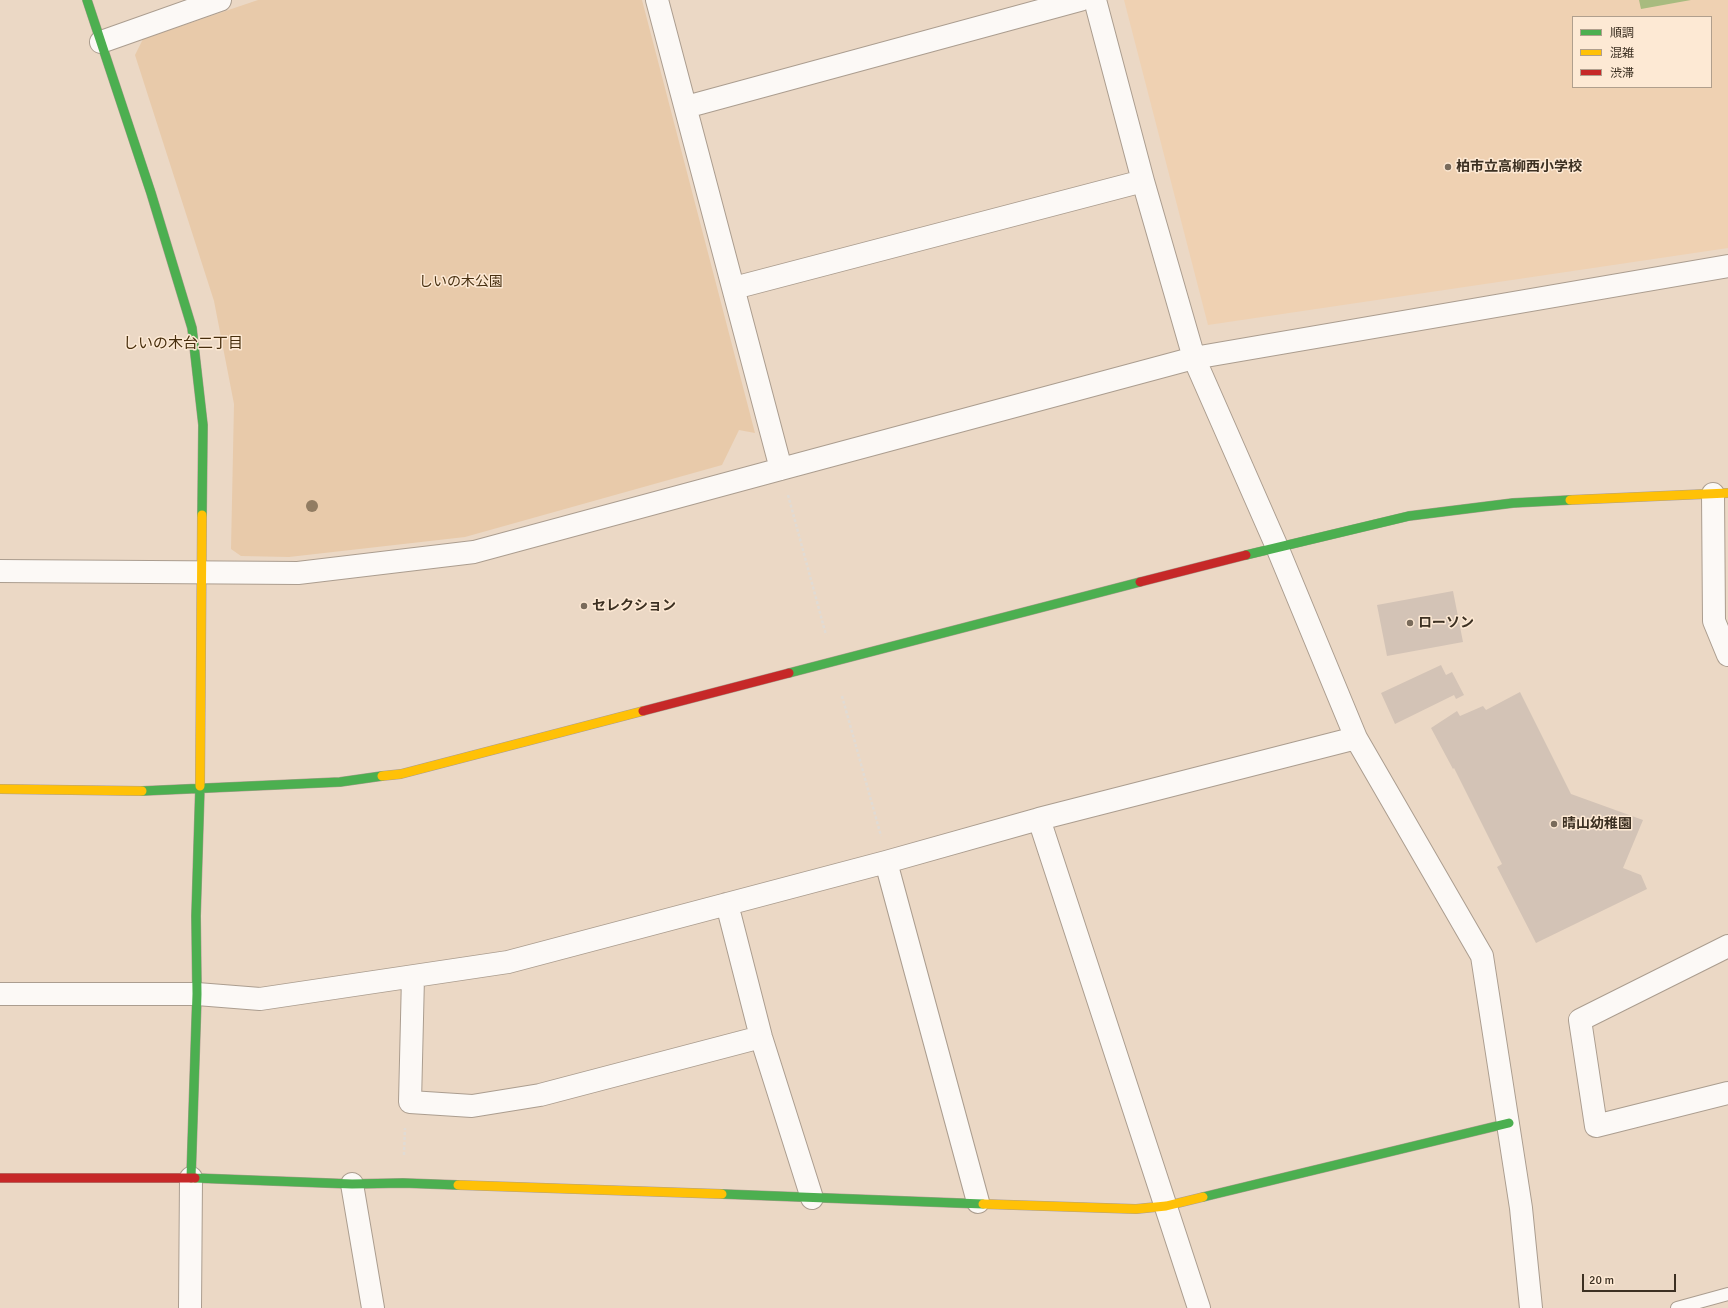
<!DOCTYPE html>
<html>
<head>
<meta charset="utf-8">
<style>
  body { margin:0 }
  #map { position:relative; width:1728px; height:1308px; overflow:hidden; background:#ebd8c5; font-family:Signika,"Noto Sans JP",sans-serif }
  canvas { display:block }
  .legend { position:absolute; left:1572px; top:16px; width:140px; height:72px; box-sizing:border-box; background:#fde9d4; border:1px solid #b09f8d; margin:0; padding:5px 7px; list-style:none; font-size:12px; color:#3c3022 }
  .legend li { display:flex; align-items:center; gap:8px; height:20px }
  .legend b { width:20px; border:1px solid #b09f8d }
  .scale { position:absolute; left:1582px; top:1274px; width:94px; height:18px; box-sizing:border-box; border:2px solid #3c3022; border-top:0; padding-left:5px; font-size:12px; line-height:14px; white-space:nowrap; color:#3c3022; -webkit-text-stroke:3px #fde9d4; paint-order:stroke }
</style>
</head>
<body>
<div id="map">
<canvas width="1728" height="1308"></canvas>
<ul class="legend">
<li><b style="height:5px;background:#4caf50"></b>順調</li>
<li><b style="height:5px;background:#ffc107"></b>混雑</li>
<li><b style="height:5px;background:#c62828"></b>渋滞</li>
</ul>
<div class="scale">20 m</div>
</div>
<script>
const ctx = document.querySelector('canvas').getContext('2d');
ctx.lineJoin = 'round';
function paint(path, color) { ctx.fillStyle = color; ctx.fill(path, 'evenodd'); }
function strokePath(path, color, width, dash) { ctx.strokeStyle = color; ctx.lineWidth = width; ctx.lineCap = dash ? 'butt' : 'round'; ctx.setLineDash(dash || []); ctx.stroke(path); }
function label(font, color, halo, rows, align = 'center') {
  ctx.font = font + ' Signika,"Noto Sans JP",sans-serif'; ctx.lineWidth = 3; ctx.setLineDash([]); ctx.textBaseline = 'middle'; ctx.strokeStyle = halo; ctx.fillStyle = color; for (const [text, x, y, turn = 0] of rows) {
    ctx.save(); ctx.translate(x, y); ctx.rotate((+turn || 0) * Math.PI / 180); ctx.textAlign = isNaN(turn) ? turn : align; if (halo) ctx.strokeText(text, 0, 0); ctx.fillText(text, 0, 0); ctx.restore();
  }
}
paint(new Path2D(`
  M1124,0H1728V248L1208,325ZM1573,17H1711V87H1573Z`), '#efd1b2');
paint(new Path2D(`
  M258,0H642L755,433L739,430L722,465L465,537L289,557L241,556L231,549L234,404L214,301L135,55L143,39Z`), '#e8caaa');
paint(new Path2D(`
  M1639,0H1691L1641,9Z`), '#a8bb7f');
paint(new Path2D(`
  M1453,591L1463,642L1387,656L1377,605Z
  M1441,665L1446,675L1452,672L1464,695L1456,699L1454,695L1395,724L1381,693Z
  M1520,692L1571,794L1643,820L1623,868L1641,875L1647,889L1536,943L1497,867L1502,864L1454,768L1453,769L1431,728L1457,711L1460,716L1483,706L1486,710Z`), '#d3c3b6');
const lane = new Path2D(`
  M1677,1308L1728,1294`);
const street = new Path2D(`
  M657,0L781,469L1194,358L1728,266
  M1095,0L1143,181L1194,358L1277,547L1356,738L1482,956L1521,1208L1531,1308
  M101,42L220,0
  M686,107L1080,0
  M734,288L1143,181
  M1713,494L1714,621L1728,655
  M0,571L298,573L474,552L781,469
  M1039,819L1199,1308
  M886,862L978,1202
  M727,904L761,1037L812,1198
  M1728,946L1580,1020L1596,1126L1728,1093
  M413,977L410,1102L472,1106L540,1095L761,1037
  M0,994H197L260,999L508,962L886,862L1039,819L1356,738
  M352,1184L373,1308
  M190,1308L191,1178`);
const fast = new Path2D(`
  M87,0L151,193L192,328L203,425L202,515
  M1246,555L1409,516L1513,503L1570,500
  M789,673L1140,582
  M142,791L340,782L382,776
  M191,1178L197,994L196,916L200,786
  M195,1178L352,1184L403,1183L458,1185
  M722,1194L983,1204
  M1203,1197L1509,1123`);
const slow = new Path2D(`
  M1570,500L1728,493
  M382,776L401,774L643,711
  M200,786L202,515
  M0,789L142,791
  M458,1185L722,1194
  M983,1204L1136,1209L1166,1206L1203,1197`);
const jam = new Path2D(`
  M1140,582L1246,555
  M643,711L789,673
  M0,1178H195`);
strokePath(lane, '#ab9d8f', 14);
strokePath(street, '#ab9d8f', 24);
strokePath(fast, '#ab9d8f', 10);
strokePath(slow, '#ab9d8f', 10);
strokePath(jam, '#ab9d8f', 10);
strokePath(new Path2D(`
  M788,495L826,635
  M842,696L881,836
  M404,1155L405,1128`), '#e1dbd4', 2.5, [3, 2]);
strokePath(lane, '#fcf9f6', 12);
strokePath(street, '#fcf9f6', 22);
strokePath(fast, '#4caf50', 9);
strokePath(slow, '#ffc107', 9);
strokePath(jam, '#c62828', 9);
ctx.fillStyle = '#917c62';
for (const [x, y] of [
  [312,506]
]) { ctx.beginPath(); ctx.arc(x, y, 6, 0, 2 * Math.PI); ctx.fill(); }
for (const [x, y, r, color] of [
  [1448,167,4,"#796b5b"],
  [584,606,4,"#796b5b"],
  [1410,623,4,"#796b5b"],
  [1554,824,4,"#796b5b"]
]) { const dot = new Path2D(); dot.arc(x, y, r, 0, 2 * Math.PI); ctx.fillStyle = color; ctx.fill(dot); strokePath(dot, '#fde9d4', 1.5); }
label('bold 14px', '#3c3022', '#fde9d4', [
  ["柏市立高柳西小学校",1456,167],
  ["セレクション",592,606],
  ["ローソン",1418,623],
  ["晴山幼稚園",1562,824]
], 'left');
label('14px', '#483011', '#fde9d4', [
  ["しいの木公園",461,282]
]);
label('15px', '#472e0d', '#fde9d4', [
  ["しいの木台二丁目",183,344]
]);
</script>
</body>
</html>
